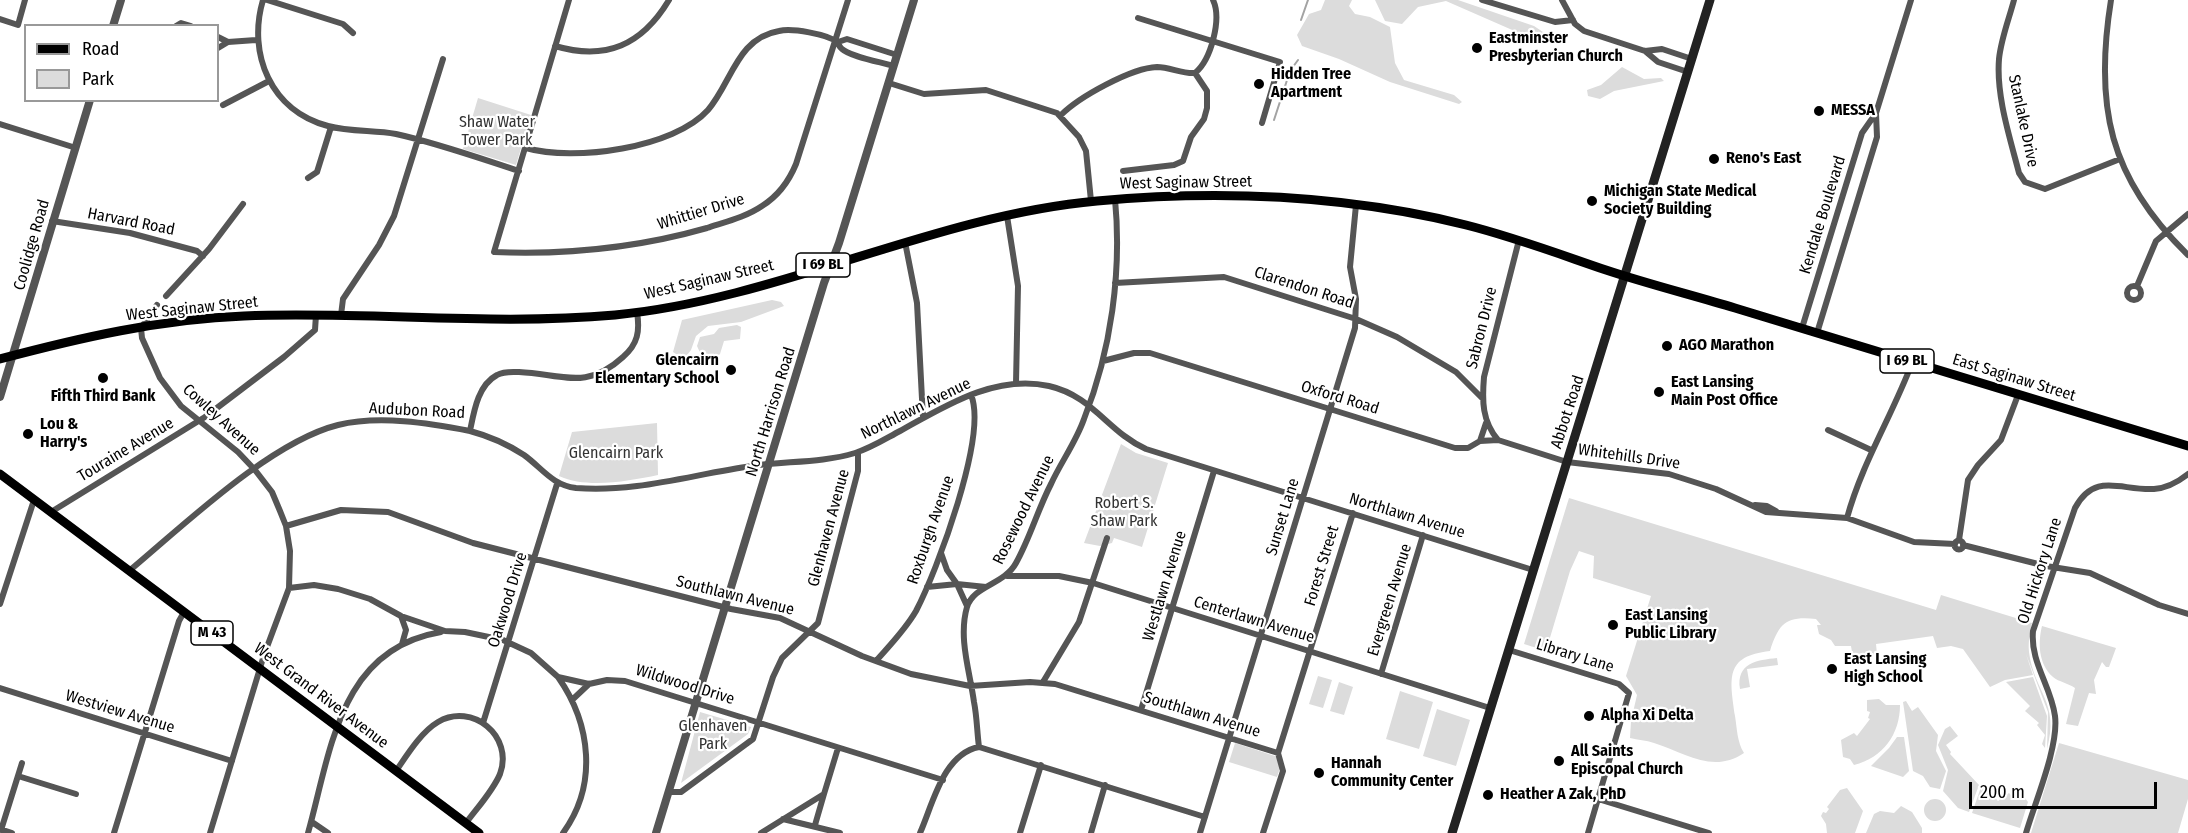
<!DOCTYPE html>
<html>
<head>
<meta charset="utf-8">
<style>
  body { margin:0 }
  #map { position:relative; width:2188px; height:833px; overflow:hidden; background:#fff; font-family:"Fira Sans Condensed",sans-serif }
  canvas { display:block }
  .legend { position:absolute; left:24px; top:24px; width:195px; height:78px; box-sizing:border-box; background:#fff; border:2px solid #999; margin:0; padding:8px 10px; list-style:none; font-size:18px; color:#000 }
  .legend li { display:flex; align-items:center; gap:12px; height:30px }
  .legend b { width:30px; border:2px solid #999 }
  .scale { position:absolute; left:1969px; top:782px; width:188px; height:27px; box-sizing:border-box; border:3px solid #000; border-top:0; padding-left:8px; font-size:18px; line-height:21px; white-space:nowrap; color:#000; -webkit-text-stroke:4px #fff; paint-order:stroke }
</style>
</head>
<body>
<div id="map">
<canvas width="2188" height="833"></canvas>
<ul class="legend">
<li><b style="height:8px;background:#000"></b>Road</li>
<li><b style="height:16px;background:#dcdcdc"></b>Park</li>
</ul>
<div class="scale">200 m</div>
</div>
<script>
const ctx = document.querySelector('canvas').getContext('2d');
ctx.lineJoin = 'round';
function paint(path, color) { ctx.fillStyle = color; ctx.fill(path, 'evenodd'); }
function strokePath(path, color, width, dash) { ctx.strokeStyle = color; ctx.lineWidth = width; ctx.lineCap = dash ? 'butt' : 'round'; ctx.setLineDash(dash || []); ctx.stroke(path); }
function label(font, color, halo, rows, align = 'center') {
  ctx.font = font + ' "Fira Sans Condensed",sans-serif'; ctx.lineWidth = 4.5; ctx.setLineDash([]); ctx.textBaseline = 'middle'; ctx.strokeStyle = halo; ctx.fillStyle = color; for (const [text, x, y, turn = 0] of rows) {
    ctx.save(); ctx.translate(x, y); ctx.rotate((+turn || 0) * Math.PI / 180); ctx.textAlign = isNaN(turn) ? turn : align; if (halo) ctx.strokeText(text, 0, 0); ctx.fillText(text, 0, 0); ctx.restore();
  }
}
paint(new Path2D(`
  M1325,0H1352L1349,6L1355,14L1370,17L1390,27L1395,63L1404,80L1454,95L1462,102L1459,104L1390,82L1339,59L1302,46L1297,35L1309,14L1321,10Z
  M1375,0H1458L1534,26L1546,34L1526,36L1446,1L1418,7L1402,24L1385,21Z
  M1622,67L1644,79L1661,78L1664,81L1614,91L1600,99L1588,96L1587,90L1601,85Z
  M478,98L531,115L516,165L463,149Z
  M772,300L781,302L784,306L741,322L708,326L696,336L691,350L684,359L673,352L682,320Z
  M737,325L741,327L740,339L724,341L720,354L714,359L702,357L697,346L700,337L714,334L719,328Z
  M657,423L658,475C629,481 587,489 559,476L572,432Z
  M1121,444L1136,453L1168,463L1142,547L1114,538L1112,543L1100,546L1084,543Z
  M1569,498L1936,610L1941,595L2032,623C2030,632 2028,642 2029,652C2034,692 2060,702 2047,749L2048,712L2026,654L2033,675L2005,680L1990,687L1963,649L1951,646L1937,648L1933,636L1876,644L1877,654L1853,658L1851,646H1835L1831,640L1819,634L1817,625H1821L1816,619C1786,616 1779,623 1770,651C1724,656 1730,679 1735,716C1737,728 1737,742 1744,753C1713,774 1685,753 1654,743C1646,740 1638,740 1630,738L1631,721L1637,695L1626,676L1651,596L1593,578L1594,556L1579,551L1570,571L1546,651L1524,644Z
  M2042,626L2116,648L2109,667H2106L2102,662L2094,680L2096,694L2089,693L2078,726L2066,724L2075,688C2068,683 2059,682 2053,677C2038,664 2038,642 2042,626Z
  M1777,658L1778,665L1747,669L1750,687L1740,689C1736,663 1757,660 1777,658Z
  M1318,676L1332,680L1323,708L1309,704Z
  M2033,677L2047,716L2045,748L2042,744L2045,735L2037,725L2039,723L2025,711L2030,706L2006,682Z
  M1339,682L1353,687L1344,715L1330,711Z
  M1400,691L1433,702L1419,749L1386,739Z
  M1879,699L1886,705H1900C1900,734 1883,758 1854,765L1850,759L1843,757L1841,740L1854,733L1857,736L1870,719L1868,718L1870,712L1867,711V700Z
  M1906,701L1912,711L1918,707L1938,735L1936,751L1946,771L1940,789L1930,787L1923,776L1913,771L1903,702Z
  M1437,709L1470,720L1456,766L1423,756Z
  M700,712L751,727L748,734L681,783Z
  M1950,726L1958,736L1946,745L1951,752L1950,754L1979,785L1969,812L1958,808L1943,791L1948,770L1938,745L1945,729Z
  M1897,737H1904L1909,771L1903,777L1871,766L1889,748Z
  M1235,743L1278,757L1280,768L1277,777L1229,762Z
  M2059,743L2188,780V799L2178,833H2031Z
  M1982,784L1998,801L2009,793L2012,796L2019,790L2028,802L2020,828L1972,813Z
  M1847,788L1863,811L1855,833H1827L1826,824L1821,816L1823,812L1826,813L1829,809L1827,807L1840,790Z
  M1924 810a11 11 0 1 1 22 0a11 11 0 1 1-22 0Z
  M1901,806L1912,812L1922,828V833H1866L1874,814L1880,811L1894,813Z`), '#dcdcdc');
strokePath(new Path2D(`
  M1301,20L1308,0
  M1274,120L1290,71L1298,60`), '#a3a3a3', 2);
strokePath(new Path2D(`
  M263,0C247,54 271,111 328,126C350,132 374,130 396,134C437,143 479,158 519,171
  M267,0L343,24L353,33
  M569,0L494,252C566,255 637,248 707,228C725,222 746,217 762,206C778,196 789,181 796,164L848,0
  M1482,0L1555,22L1573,20
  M1562,0L1575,24L1584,31L1645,51L1662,49L1692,59
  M2014,0C2009,19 2001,39 1999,59C1996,96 2010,138 2019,173L2025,182L2045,189L2120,159
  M2111,0C2094,106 2109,178 2188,255
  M1138,18L1280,62L1262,123
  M0,19L18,25L25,0
  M176,26L181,23L191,26
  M218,37L228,42
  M838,42L847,39L897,55
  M555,46C606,61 642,45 669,0
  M218,48L228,42L256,40
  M1645,51L1658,62L1688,72
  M1195,73C1211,60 1222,19 1213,0
  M889,83L924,94L986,90L1057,113L1079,137L1086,151L1091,201
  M223,105L269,81
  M1061,115C1079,97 1131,68 1157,67C1170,67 1182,74 1195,73
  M0,124L76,148
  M526,148C574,162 674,148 708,110C732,82 737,38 779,31C792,28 827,34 837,42C839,44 839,47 842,49C851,57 881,62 894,66
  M1123,171L1174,165L1183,161L1191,137L1204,119L1207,108V91L1195,73
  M308,178L317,172L331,127
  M1007,216L1018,286L1016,383
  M52,221L130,233L197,251L203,256
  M905,242L917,303L923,418
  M1115,283L1224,277L1356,319L1397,337L1456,372L1482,398
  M2127 293a7 7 0 1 1 14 0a7 7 0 1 1-14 0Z
  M2137,286L2156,241L2188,214
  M166,296L209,249L243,204
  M157,305L141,328L142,338L160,378L181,406L238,452L255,470L272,492L280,511L286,526L290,551L289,588L264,655L210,833
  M341,315L343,299L379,245L394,216L443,59
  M1802,328L1862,133L1876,113
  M1817,333L1877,137L1876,113L1911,0
  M1103,361L1134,353H1150L1455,448H1468L1480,441L1498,440L1567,462L1669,474L1716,489L1766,512L1847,518L1914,542L1955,544
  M1828,430L1871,450
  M470,431C489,436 507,444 524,455C542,468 552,485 576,488C635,493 694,474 752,466C785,461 822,463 855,453C871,448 885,439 900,431C945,406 995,374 1049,386C1093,396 1108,432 1146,449L1533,570
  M1498,440C1482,421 1482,401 1484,377L1519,240
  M1480,441L1486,423
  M1755,505L1767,506L1776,511
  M51,512L205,417L284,357L315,330L316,315
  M1847,518C1862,463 1892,416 1912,363
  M286,526L341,510L388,512L473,543L731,609L780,618L862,656L911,674L970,686L1030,682L1055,684L1278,753
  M1959,540L1968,480L1978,465L2001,440L2018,395
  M1954.5 545a4.5 4.5 0 1 1 9 0a4.5 4.5 0 1 1-9 0Z
  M1963,545L2046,566L2090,573L2159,605L2188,614
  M941,553L947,570L957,584L986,587
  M129,571C183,526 270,442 338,425C379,415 429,423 470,431C474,411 478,385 497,375C504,371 512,372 519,372C562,374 586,391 623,357C638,344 640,331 637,312
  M1007,576H1059L1093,583L1490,708
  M927,587L957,584L967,606
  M289,588L314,585L338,589L370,599L401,616L445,631L465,632L503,640L531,653L558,677L589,684L607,680L625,681L943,780
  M0,604L34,500
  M401,616L406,630L402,644
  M1509,650L1619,684L1629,693L1588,833
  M876,661C890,645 905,630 916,611C937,571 988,435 971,395
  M1381,674L1423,535
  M558,677C591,724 598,785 563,833
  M1043,682L1079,622L1107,538
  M0,688L232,761
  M572,700L589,684
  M1141,710L1214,471
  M483,723L557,484
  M979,747L1205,817
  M396,771C407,755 421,732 438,722C472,702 514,736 500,774C493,791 477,808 466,823
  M18,776L76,794
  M669,792H681L753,739L773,677L782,658L818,623L858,471V452
  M1598,799L1709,833
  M783,819L840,833
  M312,822L328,833
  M815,825L824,794
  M0,829L12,833
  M1,830L22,763
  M114,833L179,621L184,612
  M308,833C331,751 339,649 441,632
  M761,833L824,794L838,748
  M920,833C933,804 943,754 979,747C977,732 977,717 974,702C970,672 958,638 967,607C974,585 1004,585 1016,563C1030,538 1038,509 1051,484C1061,462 1076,442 1084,419C1111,351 1122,272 1115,199
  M1020,833L1041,765
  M1091,833L1105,785
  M1200,833L1355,328L1356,299L1350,267L1356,205
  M1263,833L1283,771L1278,753L1353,513
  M2026,833C2035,802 2059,746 2055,716C2051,686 2030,662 2033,631L2075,508C2095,471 2121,491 2154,489C2167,488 2178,482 2188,474`), '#555', 6);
strokePath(new Path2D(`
  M113,26L121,0
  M0,397L90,100
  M656,833L824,283L839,243L914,0`), '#555', 8);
strokePath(new Path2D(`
  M1452,833L1710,0`), '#222', 9);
strokePath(new Path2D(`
  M0,359C79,338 161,319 244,316C367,311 492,326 615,315C780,299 932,216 1097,201C1220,190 1346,195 1466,225C1514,237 1559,254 1606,270C1648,284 1692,295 1735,308C1886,354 2037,400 2188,446
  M0,474L479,833`), '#000', 9);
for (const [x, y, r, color] of [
  [1477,48,6,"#000"],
  [1259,84,6,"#000"],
  [1819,111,6,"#000"],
  [1714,159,6,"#000"],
  [1592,201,6,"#000"],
  [1667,346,6,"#000"],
  [731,370,6,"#000"],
  [103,378,6,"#000"],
  [1659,392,6,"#000"],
  [28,434,6,"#000"],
  [1613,625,6,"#000"],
  [1832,669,6,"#000"],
  [1589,716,6,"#000"],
  [1559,761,6,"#000"],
  [1319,773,6,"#000"],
  [1488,795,6,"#000"]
]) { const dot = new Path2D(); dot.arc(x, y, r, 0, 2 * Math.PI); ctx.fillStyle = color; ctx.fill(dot); strokePath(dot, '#fff', 2); }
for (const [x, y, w] of [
  [823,265,54],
  [1907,361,54],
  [212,633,42]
]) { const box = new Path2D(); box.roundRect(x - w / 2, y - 12, w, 24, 4.5); ctx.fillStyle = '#fff'; ctx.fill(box); strokePath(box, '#000', 1.5); }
label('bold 15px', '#000', null, [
  ["I 69 BL",823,265],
  ["I 69 BL",1907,361],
  ["M 43",212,633]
]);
label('bold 16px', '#000', '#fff', [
  ["Eastminster",1489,39],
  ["Presbyterian Church",1489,57],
  ["Hidden Tree",1271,75],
  ["Apartment",1271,93],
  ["MESSA",1831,111],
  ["Reno's East",1726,159],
  ["Michigan State Medical",1604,192],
  ["Society Building",1604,210],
  ["AGO Marathon",1679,346],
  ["Glencairn",719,361,"right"],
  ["Elementary School",719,379,"right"],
  ["East Lansing",1671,383],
  ["Main Post Office",1671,401],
  ["Fifth Third Bank",103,397,"center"],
  ["Lou &",40,425],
  ["Harry's",40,443],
  ["East Lansing",1625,616],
  ["Public Library",1625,634],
  ["East Lansing",1844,660],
  ["High School",1844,678],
  ["Alpha Xi Delta",1601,716],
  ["All Saints",1571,752],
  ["Episcopal Church",1571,770],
  ["Hannah",1331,764],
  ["Community Center",1331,782],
  ["Heather A Zak, PhD",1500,795]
], 'left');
label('16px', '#000', '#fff', [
  ["Stanlake Drive",2023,121,78],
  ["West Saginaw Street",1186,183,-1],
  ["Whittier Drive",701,212,-17],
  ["Kendale Boulevard",1823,215,-73],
  ["Harvard Road",131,222,11],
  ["Coolidge Road",32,245,-74],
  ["West Saginaw Street",709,280,-13],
  ["Clarendon Road",1304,288,18],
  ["West Saginaw Street",192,309,-6],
  ["Sabron Drive",1482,328,-76],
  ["East Saginaw Street",2014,378,17],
  ["Oxford Road",1340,398,17],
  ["Northlawn Avenue",916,409,-26],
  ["Audubon Road",417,411,3],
  ["North Harrison Road",771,412,-73],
  ["Abbot Road",1568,412,-72],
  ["Cowley Avenue",221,420,42],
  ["Touraine Avenue",126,450,-31],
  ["Whitehills Drive",1629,457,8],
  ["Rosewood Avenue",1024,510,-64],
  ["Northlawn Avenue",1407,516,17],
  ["Sunset Lane",1283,517,-73],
  ["Glenhaven Avenue",829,528,-75],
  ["Roxburgh Avenue",931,530,-71],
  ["Forest Street",1322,566,-73],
  ["Old Hickory Lane",2040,571,-72],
  ["Westlawn Avenue",1165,586,-73],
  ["Southlawn Avenue",735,596,14],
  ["Oakwood Drive",508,600,-73],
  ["Evergreen Avenue",1390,600,-73],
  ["Centerlawn Avenue",1254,620,17],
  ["Library Lane",1575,656,17],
  ["Wildwood Drive",685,685,17],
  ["West Grand River Avenue",321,696,37],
  ["Westview Avenue",120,712,17],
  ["Southlawn Avenue",1202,715,17]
]);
label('16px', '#333', '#fff', [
  ["Shaw Water",497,123],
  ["Tower Park",497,141],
  ["Glencairn Park",616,454],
  ["Robert S.",1124,504],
  ["Shaw Park",1124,522],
  ["Glenhaven",713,727],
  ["Park",713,745]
]);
</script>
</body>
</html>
